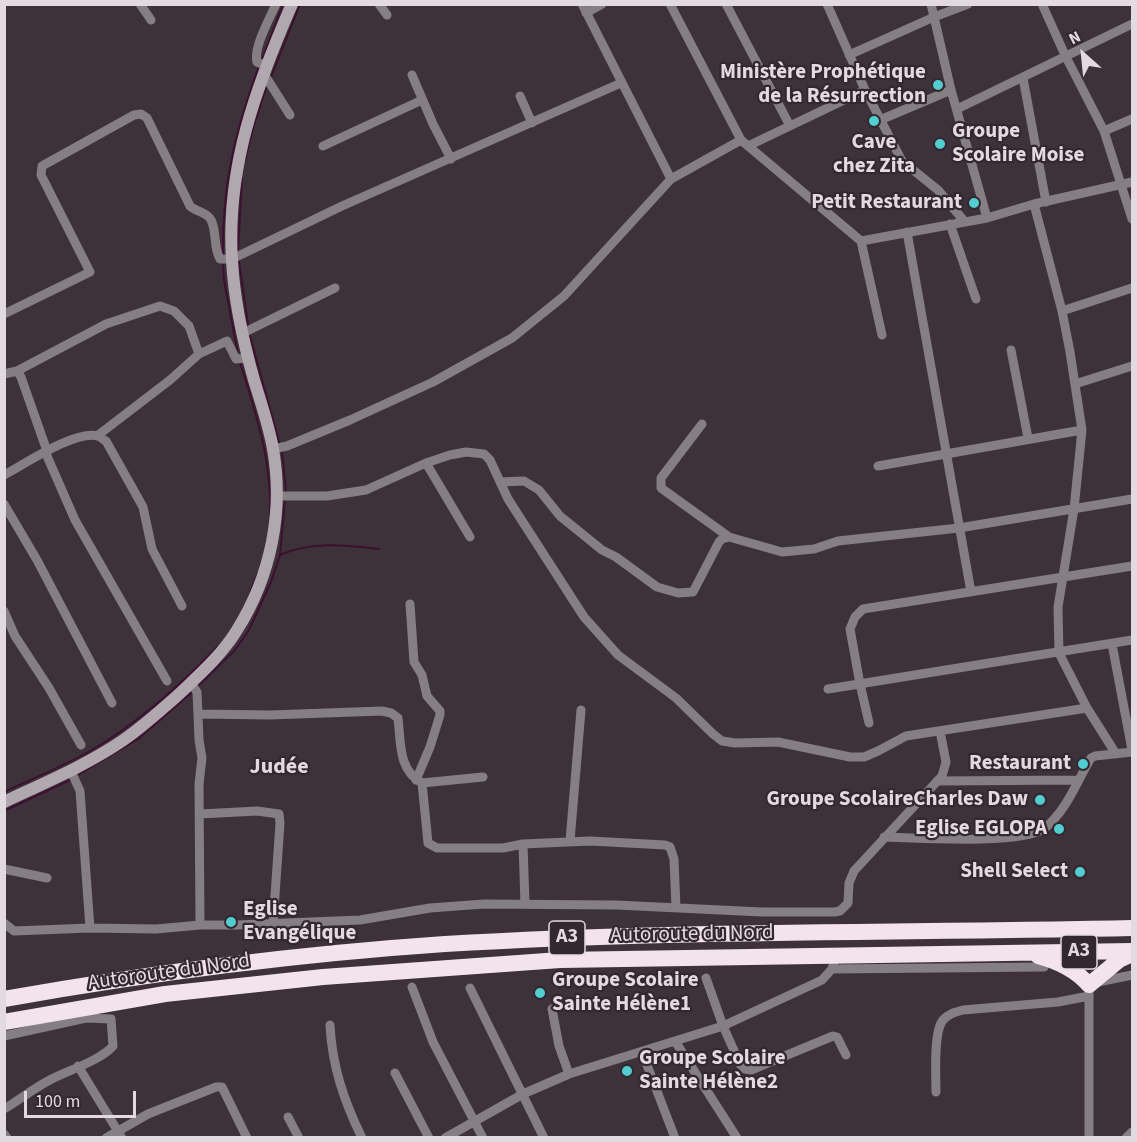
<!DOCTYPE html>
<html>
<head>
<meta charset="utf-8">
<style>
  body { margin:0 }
  #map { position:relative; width:1137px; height:1142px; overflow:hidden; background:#3d3239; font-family:"Source Sans 3",sans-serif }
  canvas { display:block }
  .frame { position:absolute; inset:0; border:6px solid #e2dadf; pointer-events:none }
  .north { position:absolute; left:1053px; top:24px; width:60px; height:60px; -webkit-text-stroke:4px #33282f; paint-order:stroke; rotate:333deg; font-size:16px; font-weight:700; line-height:24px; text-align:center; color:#e2dadf }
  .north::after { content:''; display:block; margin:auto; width:21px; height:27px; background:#e2dadf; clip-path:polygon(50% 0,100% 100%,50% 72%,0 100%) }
  .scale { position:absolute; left:24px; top:1091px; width:112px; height:27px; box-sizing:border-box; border:3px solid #e2dadf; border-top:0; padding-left:8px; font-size:18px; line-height:21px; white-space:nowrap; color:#e2dadf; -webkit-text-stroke:4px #33282f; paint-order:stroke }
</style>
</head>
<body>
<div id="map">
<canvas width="1137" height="1142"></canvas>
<div class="frame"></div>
<div class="north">N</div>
<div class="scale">100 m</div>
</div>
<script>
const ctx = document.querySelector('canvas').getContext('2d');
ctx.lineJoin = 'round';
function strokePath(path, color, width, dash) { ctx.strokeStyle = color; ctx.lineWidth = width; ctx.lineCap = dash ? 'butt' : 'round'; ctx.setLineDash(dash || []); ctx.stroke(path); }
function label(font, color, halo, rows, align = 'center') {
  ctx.font = font + ' "Source Sans 3",sans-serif'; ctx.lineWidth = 4.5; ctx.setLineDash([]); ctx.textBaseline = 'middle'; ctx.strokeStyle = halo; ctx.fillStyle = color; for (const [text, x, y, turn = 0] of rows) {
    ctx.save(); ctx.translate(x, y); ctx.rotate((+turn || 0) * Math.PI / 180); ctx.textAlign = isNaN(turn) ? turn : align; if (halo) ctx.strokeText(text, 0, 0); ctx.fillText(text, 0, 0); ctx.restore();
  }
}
strokePath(new Path2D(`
  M262,60L283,4
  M271,77L300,4
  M245,160L253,128L266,88
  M238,251L242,178
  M223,255C222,185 235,132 259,66
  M239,261L248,325
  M223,265L224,280L238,354
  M250,336L280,446
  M240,362C256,414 272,460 270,514
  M282,452L286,491
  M280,555C311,541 345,545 379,549
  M250,592L257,575
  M198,686L235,650L249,630L271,582L280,555L285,500
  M78,775L138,739L191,693
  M4,792C34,778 64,766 92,750C139,722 179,687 217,647
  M4,811L70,780`), '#3d0f32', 2);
strokePath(new Path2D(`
  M140,4L151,20
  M379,4L387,15
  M582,4L671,179
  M670,4L741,140L861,241L882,335
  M726,4L790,126
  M827,4L865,90L902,161L938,190L965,222
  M931,4L951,90L987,218
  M1042,4L1065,55L1104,131L1132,219
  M586,13L602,4
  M849,55L934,17L968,4
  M267,66L257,62C253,48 270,18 276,4
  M264,74L290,115
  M412,75L433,124L451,159
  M1023,78L1046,202
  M520,96L532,123
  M957,109L1132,24
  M880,120L951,90
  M1104,131L1132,119
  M323,146L422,100
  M748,146L865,90
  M1034,204L1062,311L1070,352L1082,430L1074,509L1058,607L1059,653L1087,708L1116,754
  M950,224L976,299
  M907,232L971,592
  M861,241L987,218L1034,204L1132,182
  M1062,311L1132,288
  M4,314L90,272L41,175L42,166L134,115L141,114L147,118L190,206C196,212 207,212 211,220C217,231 213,247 220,259H232L342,206L621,83
  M243,333L335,288
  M1011,350L1028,438
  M17,371L21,377L47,451V456L75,520L167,681
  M4,374L17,371L106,324L160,306L174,311L189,326L199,354
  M1075,384L1132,366
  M702,424L661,478V488L729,537L782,552L814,549L838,541L959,528L1132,499
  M97,436L170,380L199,354L227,341L236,359L248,358
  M273,449L287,446L350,420L433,382L512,338L564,296L671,179L741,140
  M426,463L470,537
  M878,466L1082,430
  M4,475C25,464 75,430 98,436C101,437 103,440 106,441L143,507L152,549L182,606
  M500,482L524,481L539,490L560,516L602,550L616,557L657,587L678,593L693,592L719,542L722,539L729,537
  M277,496H327L366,490L426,463L450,455L466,452L484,454L490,460L508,499L584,617L618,655L676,698L713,734L722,741L735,743L778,742L850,757H864L878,751L906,736L1087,708
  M4,504L37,560L112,703
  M410,604L414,662L422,675L427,696L440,711V715L430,747L416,780
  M4,611L15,636L49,688L81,745
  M1112,644L1132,750
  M191,683L197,692L199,740L202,758L199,784L200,925
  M828,689L1132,640
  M198,714L270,715L382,711L391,713L398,718C401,743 398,770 422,783L483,777
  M869,723L860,684L850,629L855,617L863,609L1132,566
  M71,771L80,791L90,928
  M937,781L1079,780
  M422,783L428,843L437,848H503L523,844L590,841L665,845L670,847L674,859L676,908
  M200,814L257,811L279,814L280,823L273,924
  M884,837C916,838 1024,845 1045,828C1067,810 1077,781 1091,758L1095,756L1132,752
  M570,841L581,710
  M523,844L525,904
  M4,869L47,878
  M4,923L14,931L90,928L156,929L200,925H237L360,920L430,908L484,904L616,905L762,912H834L840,911L848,903L849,883L854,871L942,776L946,762L940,731
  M832,969L1044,967
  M706,978L723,1026L740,1064L745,1069L751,1070L833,1036L837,1037L846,1055
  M1098,982L1132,975
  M412,987L433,1042L483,1138
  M470,988L544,1138
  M1089,990V1138
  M552,1009L559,1046L569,1074
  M330,1025C332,1066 344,1101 362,1138
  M4,1036L86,1018L111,1019L113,1046C100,1061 66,1071 48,1081C33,1089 19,1100 4,1109
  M675,1041L737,1138
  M642,1052L675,1138
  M78,1066L122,1138
  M395,1073L429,1138
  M936,1092C936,1076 933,1032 943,1020C948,1014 955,1012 963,1010L1058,1002L1089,996
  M288,1117L299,1138
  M4,1134L7,1138
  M106,1138L148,1114L216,1087H222L247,1138
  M445,1138L523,1094L569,1074L723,1026L822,980L832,969L836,955
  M1126,1138L1132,1132`), '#857e82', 9);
strokePath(new Path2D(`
  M4,802C44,783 85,766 122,741C141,728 159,712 177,696C198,676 222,655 237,630C271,576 284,511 273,449C269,426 261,403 254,380C243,341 234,300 232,260C226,168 256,87 292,4`), '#b1a7ae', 12);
strokePath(new Path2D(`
  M1038,956C1057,961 1076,970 1089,985L1119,960L1132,954
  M4,999C150,973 297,954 445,944C673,930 903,933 1132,928
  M4,1022L165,994L323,977L560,960L1132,951`), '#f2e3ed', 16);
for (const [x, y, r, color] of [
  [938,85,6,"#52cdd0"],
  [874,121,6,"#52cdd0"],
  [940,144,6,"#52cdd0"],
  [974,203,6,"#52cdd0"],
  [1083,764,6,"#52cdd0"],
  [1040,800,6,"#52cdd0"],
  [1059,829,6,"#52cdd0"],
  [1080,872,6,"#52cdd0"],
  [231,922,6,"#52cdd0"],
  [540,993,6,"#52cdd0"],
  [627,1071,6,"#52cdd0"]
]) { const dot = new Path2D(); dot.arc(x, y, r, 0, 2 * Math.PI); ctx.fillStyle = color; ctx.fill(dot); strokePath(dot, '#33282f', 2); }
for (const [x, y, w] of [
  [567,938,36],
  [1079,952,36]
]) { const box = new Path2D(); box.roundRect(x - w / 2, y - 17, w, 34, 4.5); ctx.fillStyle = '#33282f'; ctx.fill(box); strokePath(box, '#e2dadf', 1.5); }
label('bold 20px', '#e2dadf', null, [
  ["A3",567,938],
  ["A3",1079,952]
]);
label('bold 21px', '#e2dadf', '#33282f', [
  ["Ministère Prophétique",926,73],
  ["de la Résurrection",926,97],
  ["Groupe",952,132,"left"],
  ["Scolaire Moise",952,156,"left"],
  ["Cave",874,143,"center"],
  ["chez Zita",874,167,"center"],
  ["Petit Restaurant",962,203],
  ["Restaurant",1071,764],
  ["Groupe ScolaireCharles Daw",1028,800],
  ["Eglise EGLOPA",1047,829],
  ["Shell Select",1068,872],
  ["Eglise",243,910,"left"],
  ["Evangélique",243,934,"left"],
  ["Groupe Scolaire",552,981,"left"],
  ["Sainte Hélène1",552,1005,"left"],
  ["Groupe Scolaire",639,1059,"left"],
  ["Sainte Hélène2",639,1083,"left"]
], 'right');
label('21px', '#e2dadf', '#33282f', [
  ["Autoroute du Nord",692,935,-1],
  ["Autoroute du Nord",169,973,-8]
]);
label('bold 22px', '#e2dadf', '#33282f', [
  ["Judée",279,768]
]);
</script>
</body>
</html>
